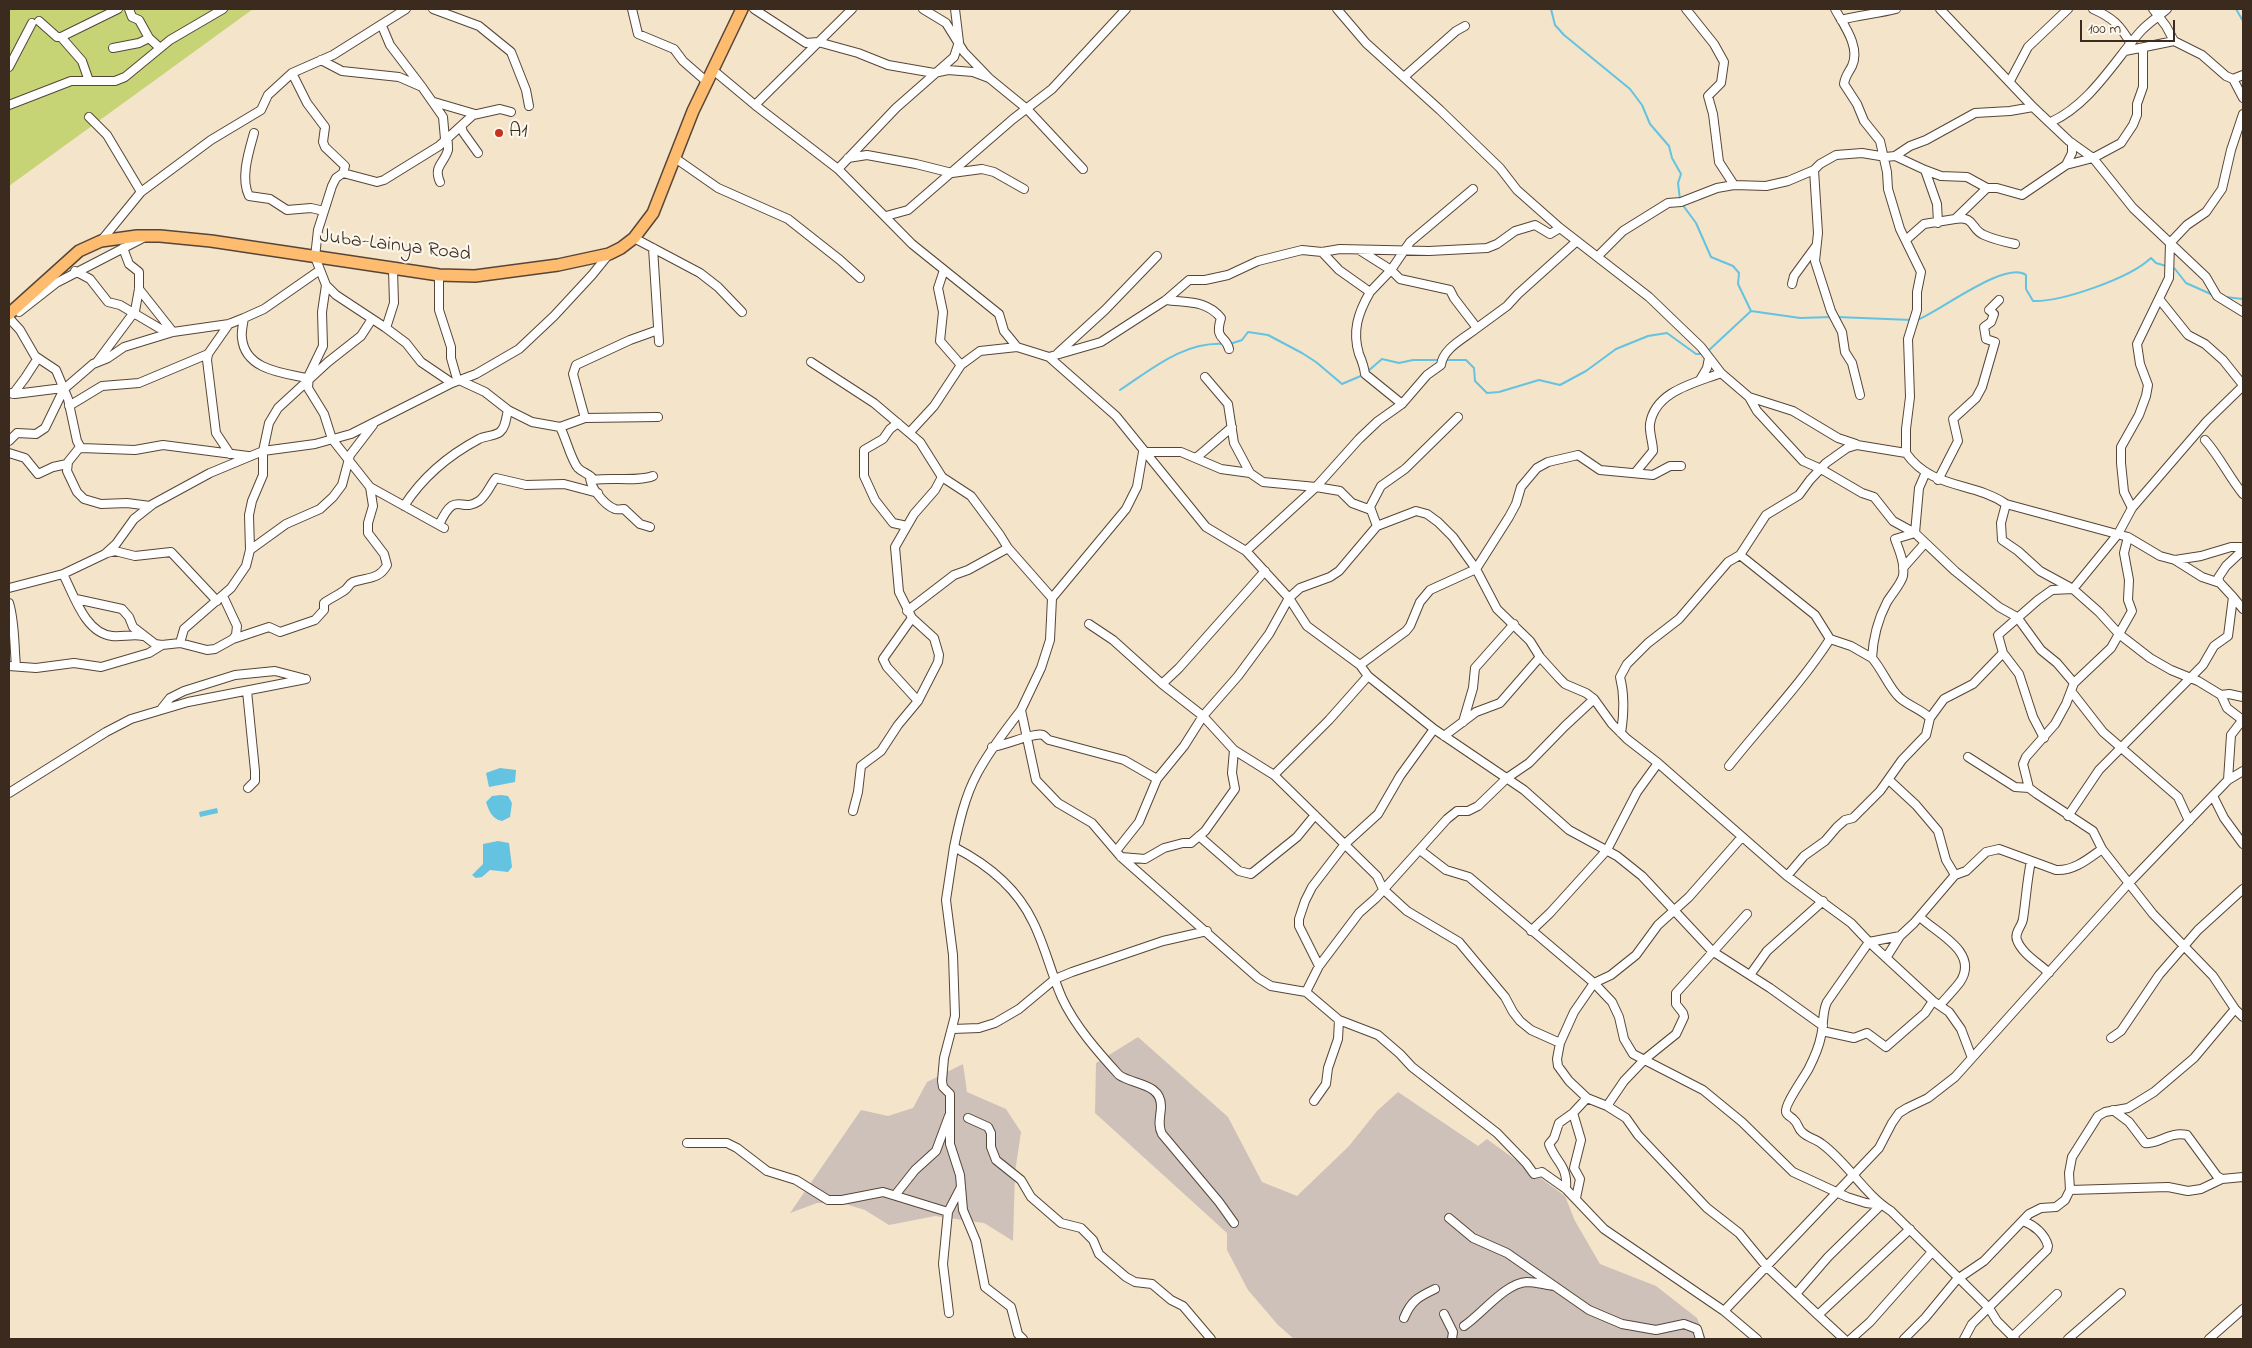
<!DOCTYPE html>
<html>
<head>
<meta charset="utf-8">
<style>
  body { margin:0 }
  #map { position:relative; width:2252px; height:1348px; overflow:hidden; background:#f4e4ca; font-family:"Indie Flower",sans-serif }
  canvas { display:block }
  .frame { position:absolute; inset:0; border:10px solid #3b2a1e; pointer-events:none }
  .scale { position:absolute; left:2080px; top:20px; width:95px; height:22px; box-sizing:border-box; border:2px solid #3b2a1e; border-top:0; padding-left:6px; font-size:15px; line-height:18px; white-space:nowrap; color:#3b2a1e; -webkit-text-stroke:4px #fbf7ec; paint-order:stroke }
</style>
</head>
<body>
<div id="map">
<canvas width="2252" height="1348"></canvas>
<div class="frame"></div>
<div class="scale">100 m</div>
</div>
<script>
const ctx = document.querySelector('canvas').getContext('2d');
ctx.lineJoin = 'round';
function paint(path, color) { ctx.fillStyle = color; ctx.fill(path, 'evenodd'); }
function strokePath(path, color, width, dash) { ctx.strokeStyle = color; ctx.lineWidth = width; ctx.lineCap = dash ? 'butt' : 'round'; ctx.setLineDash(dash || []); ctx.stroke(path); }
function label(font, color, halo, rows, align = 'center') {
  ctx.font = font + ' "Indie Flower",sans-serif'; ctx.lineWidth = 4.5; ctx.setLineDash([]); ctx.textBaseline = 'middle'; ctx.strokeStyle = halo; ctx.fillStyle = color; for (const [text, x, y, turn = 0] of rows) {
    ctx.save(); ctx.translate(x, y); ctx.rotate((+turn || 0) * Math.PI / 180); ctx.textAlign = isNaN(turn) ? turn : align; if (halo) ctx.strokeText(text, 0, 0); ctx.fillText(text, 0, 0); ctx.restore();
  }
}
paint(new Path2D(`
  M1138,1037L1228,1117L1262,1182L1297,1196L1349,1146L1377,1111L1398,1092L1478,1146L1487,1139L1565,1196L1575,1221L1600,1264L1656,1286L1697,1318L1706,1339H1294L1278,1325L1248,1290L1227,1250V1233L1095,1113L1096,1063Z
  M963,1064L967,1092L1006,1109L1021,1132L1015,1172L1013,1241L984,1223L935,1216L889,1225L865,1210L842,1203H817L790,1213L861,1110L888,1116L913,1108L927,1082Z`), '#cec1b9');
paint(new Path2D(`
  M9,9H253L9,186Z`), '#c6d476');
paint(new Path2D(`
  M500,768L516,770L515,782L489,787L486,773Z
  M501,795L508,796L512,803L510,817L502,821C492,819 489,811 486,802L492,796Z
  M217,808L218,813L200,817L199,812Z
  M498,841L509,843L512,867L508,872L490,870L482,877L476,878L472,875L483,864V844Z`), '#63c3e1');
strokePath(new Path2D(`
  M1551,9L1555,25L1564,35L1630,89L1642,105L1650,124L1669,146L1672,158L1681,174L1678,183L1680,200
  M2236,9L2243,21
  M1682,204L1696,223L1711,257L1733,266L1739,273L1738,284L1751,311L1800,318L1832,317
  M2171,267L2175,269L2186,283L2213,295
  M2225,297L2243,299
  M1837,317L1912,320
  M1917,320C1939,312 2005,260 2026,275V289L2033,301C2062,302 2130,278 2151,258L2156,263L2166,266
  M1230,344L1242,340L1248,332L1268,335L1302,353L1316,362L1342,384L1363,375
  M1707,352L1751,311
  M1446,360H1466L1474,368L1475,381L1487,393L1499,392L1539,380L1560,385L1586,371L1616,349L1648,336L1667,333L1696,354H1703
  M1367,372L1382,359L1399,363L1413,360H1439
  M1120,390C1152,369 1184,341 1225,344`), '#63c3e1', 2);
const minor = new Path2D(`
  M129,9L132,17L139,20L149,38L160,48
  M433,9L479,26L511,52L526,90L529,106
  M632,9L638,34L674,49L683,61L707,82
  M754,9L806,43L818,42L858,53L888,65L934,73L948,70L973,72L989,78
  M923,9L946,23L964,52L989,78L1027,109L1083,169
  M1337,9L1366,43L1440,110L1500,168L1517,190L1560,228L1649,297L1701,347L1721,373L1749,397L1757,411L1803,461L1821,469L1862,493L1874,497L1893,521L1915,533L1955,571L1999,607L2017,617L2041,650L2057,663L2074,683
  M1686,9L1714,44L1724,62L1721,83L1708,96L1713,114L1719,162L1734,185
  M1835,9C1843,24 1861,47 1852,66C1849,72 1845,76 1844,84L1857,104L1864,121L1880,141L1887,172L1888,189L1900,229L1921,272L1917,292V310L1908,339L1910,397L1906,429V453
  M1940,9L2033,107L2069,141L2093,158L2133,208L2206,277L2217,296L2243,312
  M2093,9C2113,18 2120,25 2131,44
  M2153,9L2166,26L2174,41
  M1841,20C1859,15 1877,14 1896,9
  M39,21L57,37H61
  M382,26L390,45L422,87
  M113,48L139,43L149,38
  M2125,51L2174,41L2202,55L2226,76L2233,79L2243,75
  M321,60L342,71L399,77L422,87L443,117L445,139
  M9,67L32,23
  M713,70L755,105L852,9
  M292,73L307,103L325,127L323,142L325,147L345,166L343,173L336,178L332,186L318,230L315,257L326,285L336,295L386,328L406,343L421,362L452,383L476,374L519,349L554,316L592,275L609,254
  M1404,77L1456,31L1465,26
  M2233,79L2243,98
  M89,81L82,61L61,37L118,9
  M2010,81L2028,47L2068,9
  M434,102L475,114
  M9,105L71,81H115L125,77L170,40L223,9
  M755,105L838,169L912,244L999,314L1004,331L1017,347
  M89,117L107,135L141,192
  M2051,122C2090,104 2113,63 2140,32C2148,23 2158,17 2167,9
  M461,126L463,132L478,153
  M254,133C249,151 240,178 249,196L270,199L287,210L311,208L324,211
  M1895,156L1925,170L1937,204L1938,223
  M675,158L718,188L788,219L840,260L860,278
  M848,158L867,155L916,164L952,173L982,169L994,172L1024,189
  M2066,165L2072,153V143
  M838,169L896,108L954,57L959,42L955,9
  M1814,170L1818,233L1815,261L1831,311L1842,332L1845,352L1852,363L1860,395
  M1925,170L1941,176L1967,177L1987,188
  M343,173L377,182L384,180L439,146L473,115L500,109L511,112
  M440,182C433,166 444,164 448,150C448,146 448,141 447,137
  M886,216L908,210L1013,119L1052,89L1126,9
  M1955,219C1976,216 1970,229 1984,235C1993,239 2005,242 2015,244
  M634,238L700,273L718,287L742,312
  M1907,239L1924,224L1955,219L1987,188H1997L2022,195L2066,165L2093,158L2121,143L2133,125L2137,115V104L2143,87V48
  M101,241L141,192L211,140L261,110L268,95L292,73L333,55L406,9
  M653,248L659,342
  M1361,251L1391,270L1400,279L1450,290L1454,298L1477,328L1507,306L1518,294L1577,241
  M1322,252L1339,270L1370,292C1358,313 1352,331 1359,354C1362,361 1364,366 1365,374L1402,404
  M1598,256L1623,231L1668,203L1681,202L1717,188L1734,185L1766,186L1788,181L1814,170L1820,164L1836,155L1862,153L1886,157L1895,156L1910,146L1926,140L1975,113L2010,111L2033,107
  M944,270L938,288L943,312L940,341L961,365
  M75,271L90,279L108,302L120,305L159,328L173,332
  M439,275V310L451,347V358L457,379
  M1792,284L1794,276L1816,246
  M139,289L173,332
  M1370,292L1391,270L1410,242L1473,189
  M1166,300C1188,303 1206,300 1221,318C1214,341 1226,335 1229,349
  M2160,300L2188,335L2205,344L2223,360L2243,385
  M19,312L56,283L143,238
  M9,318L20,330L35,356L56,370L68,399L77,441L81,448L135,450L163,445L248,456
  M244,318C243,324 241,332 242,338C245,370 283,373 307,378
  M229,324L208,354L207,360L216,433L230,454
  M386,328L394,303L393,270
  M1058,353L1105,310L1157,256
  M1049,357L1101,342L1166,300L1189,280H1205L1228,275L1258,261L1302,250L1322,252L1340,249L1429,251L1487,248L1497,244L1515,231L1535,225L1550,234L1560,228
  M97,362L135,311L139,289V272L129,264L123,248
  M811,362L874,403L920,442L942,477L971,496L1000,535L1008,548L1052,598L1050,640L1041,668L1021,710L1036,780L1058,803L1092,823L1121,857L1258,978L1271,986L1306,992L1339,1020L1378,1035L1400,1054L1412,1067L1497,1133L1526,1163L1534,1174L1542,1172L1566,1189L1604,1229L1724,1311L1757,1339
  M1205,377L1228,404L1234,443L1250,473L1263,482L1316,487L1359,439L1378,421L1402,404L1427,375L1441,365C1443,348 1465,338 1477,328
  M457,379L485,392L508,410L532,422L560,427C566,438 571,460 578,468C583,473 590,474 594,480C612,477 638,482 653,476
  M1700,380L1707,368L1709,358
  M9,393L15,394L63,388
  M13,394L25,378L38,358
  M1749,397L1793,411L1838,438L1856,444
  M69,406L102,386L139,383L208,354
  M585,418L573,374L576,365L630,340L658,330
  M898,423L890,429L883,439L864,450V476L875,500L893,523L907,526
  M560,427L585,418L658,417
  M910,432L934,406L961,365L980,351L1017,347L1049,357L1116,416L1206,527L1246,551L1289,598L1307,626L1360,665L1368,676L1434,729L1524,790L1569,830L1617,856L1642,876L1712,951L1770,988L1823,1026
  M2205,440C2220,457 2229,477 2243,494
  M9,441L17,433L36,434L45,428L64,389L93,364L108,358L124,347L173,332L229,324L244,318L264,309L320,270
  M80,447L68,462L67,471L77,492L84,499L101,504L127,503L150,506
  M9,453L25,458L38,474L53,467L67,464
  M1196,458L1232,427
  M1926,472L1919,488L1915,533L1895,539C1899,550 1905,563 1903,576C1901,584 1891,595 1887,602C1878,619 1873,639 1872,658C1882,669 1890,690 1900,698C1909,706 1921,709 1930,718
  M1635,473L1653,451C1653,442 1649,433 1650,424C1655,391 1695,383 1721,373
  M590,476C589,486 604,505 615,509C616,510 622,509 624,509L640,524L650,527
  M1938,480L1958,441L1953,419L1976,398L1982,387L1995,342L1986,339L1984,327L1991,322L1994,314L1989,310L1999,300
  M370,487L444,528
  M2006,504L2128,537L2160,556L2175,560L2201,556L2231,547H2243
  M404,506C422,478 449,455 479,439C485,436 495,436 500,432C506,427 506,417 508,410
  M2132,508L2124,492L2121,463V447L2139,415L2146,396L2148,385L2140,364L2137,344L2169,278L2170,243L2187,225L2206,212L2222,189L2231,150L2243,114
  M439,525C456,488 460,514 479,501C487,495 490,485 496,478L526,485L564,484L598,493
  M1377,526L1416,511L1427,514L1438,522L1453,537L1476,569L1497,609L1530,641L1540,657L1559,678L1565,684L1586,693L1594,699L1612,724L1627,739L1658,763L1787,876L1851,923L1869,942L1933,1001L1949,1012L1961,1029L1972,1058
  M2128,537L2124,553L2129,580L2128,600L2132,611L2111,648L2074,683L2066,704L2055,724L2026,757L2023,764L2029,788L2037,794L2093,831L2102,849L2153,914L2213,976L2235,1009L2243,1017
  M250,550L286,524L320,509L333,497L342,485L350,455L373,425
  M1246,551L1316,487L1340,491L1352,503L1371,510
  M107,553L115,551L135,556L171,552L217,601
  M1740,555L1815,615L1830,639L1851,646L1872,658
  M2175,560L2202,577L2220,583
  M1903,568L1925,543
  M63,574C74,595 85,633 112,636C122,637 133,634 143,636
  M9,588L63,574L105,554L116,544L134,519L153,504L210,473L263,451L315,444L351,434L452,383
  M2233,597L2243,609
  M1052,598L1126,509L1137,487L1143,452H1181L1221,469L1250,473
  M76,599L122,609L129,617L133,627L155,644L162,645L180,643L207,650L215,649L233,639L236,635L237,626L223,596
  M9,603C15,623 14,645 16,666
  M907,611L954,575L968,570L1008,548
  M912,618L883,659L887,667L918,701
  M1089,624L1113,640L1162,684L1203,716L1234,750L1274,775L1377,876L1383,889L1407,911L1459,942L1505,997L1513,1012L1520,1021L1531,1030L1560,1043
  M233,639L269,627L280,632L315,620L324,610V603C331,598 338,595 345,590C348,588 349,584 353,582C367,577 379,580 387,565L384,554L368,533V523L373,506L370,487L332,439L324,414L308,388L309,375L323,346L322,312L326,285
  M180,643L184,629L231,588L246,566L250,550L249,515L252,501L263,475V451L269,423L278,408L328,362L361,336L372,319
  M1360,665L1406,631L1410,626L1420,602L1430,590L1476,569L1509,517L1516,504L1521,487L1537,468L1548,462L1578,455L1600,470L1653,475L1670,466H1681
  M9,666L36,668L74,663L101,667L149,653L162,645
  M1162,684L1179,668L1265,571
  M247,691L255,771V781L248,788
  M2071,691L2103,732L2178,797L2189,821
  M2221,695L2229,694L2243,697
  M162,708L170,698L184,691L235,675L275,671L302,678
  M1021,710C1005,731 989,751 977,774C965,796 959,823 954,847C987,864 1017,888 1033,922C1045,946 1051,973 1062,998C1075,1026 1098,1052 1119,1075C1133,1085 1161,1083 1161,1106C1161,1116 1157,1124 1162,1134L1219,1202L1234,1223
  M1463,722L1473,688L1475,668L1514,624
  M1621,733C1624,714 1625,696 1620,677L1627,664L1648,643L1679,619L1728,562L1740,555L1766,515L1799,495L1810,480L1826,463L1847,448L1857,445L1906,453C1932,490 1972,481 2006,504L2001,523L2002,540L2018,551L2040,571L2073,589L2099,612L2119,634L2150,658L2171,670L2198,681L2221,695L2227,708L2240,718L2241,722L2231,735L2228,780
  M1444,736L1476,712L1500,703L1540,657
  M2044,738L2033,717L2019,674L2003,653L1998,635L2038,600L2052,590L2073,589L2118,534L2132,508L2207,421L2243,386
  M992,747C1004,746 1034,732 1043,735C1045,736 1047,739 1049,740L1124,760L1157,779
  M1968,757L2015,787L2029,788
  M1729,766C1763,723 1801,684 1830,639
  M1274,775L1329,720L1368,676
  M1889,780L1916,805L1938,831L1946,860L1955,875
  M9,793L106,732L131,719L188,702L306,679
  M2213,796L2224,818L2243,844
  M853,811L858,792L861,766L881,751L898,725L918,701L938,662L939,655L934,638L912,618L899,592L895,547L914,514L935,490L942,477
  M2068,816L2099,770L2203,665L2214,646L2228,636L2233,597L2220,583L2218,578L2226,566L2243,550
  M1199,836L1239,871L1251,874L1297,837L1315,815
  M954,847L946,900L953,955L955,1016L944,1058L942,1081L943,1087L950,1094V1144L960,1175L963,1210L976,1241L985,1287L1011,1307L1018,1334L1023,1339
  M1420,850L1446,870L1469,877L1594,983L1612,1002L1619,1017L1624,1039L1633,1054L1703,1090L1742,1122L1793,1172L1847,1197L1866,1203L1882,1205
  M1116,851L1139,822L1157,779L1184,746L1203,716L1238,676L1269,634L1289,598L1300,588L1330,577L1339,571L1377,526L1370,507L1381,486L1405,469L1458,417
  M1121,857L1145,859L1164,848L1183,843H1191L1205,831L1235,789L1232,773L1234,750
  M2031,861C2027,880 2026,899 2023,919C2022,926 2014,933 2017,940C2022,954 2039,963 2049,973
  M1787,876L1804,856L1825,841L1837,827L1845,820L1853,818L1880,791L1902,760L1926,735L1930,718L1944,699L1973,684L2003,653
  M1920,917C1936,933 1980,952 1960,982C1954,990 1946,998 1940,1005
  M1531,931L1550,913L1607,850L1637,792L1658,763
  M1886,958L1900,936
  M1319,966L1299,926V919L1305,901L1312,887L1345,844L1378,814L1400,776L1434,729
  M1750,975L1767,951L1823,901
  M1306,992L1319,966L1359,913L1376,898L1447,819L1457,811H1468L1478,806L1507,778L1529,763L1565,726L1594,699
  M953,1029L979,1028L995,1023L1019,1009L1055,979L1072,972L1163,941L1207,931
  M1822,1031L1854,1038L1867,1033L1886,1047L1925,1013L1933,1001
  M2111,1038L2121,1031L2159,975L2198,930L2243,889
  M1587,1098L1569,1081L1558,1066L1557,1059L1560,1043L1574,1012L1594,983L1611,975L1636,955L1658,925L1689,897L1741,838
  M1314,1101L1326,1084L1328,1068L1338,1039L1339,1020
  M1607,1106L1626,1118L1638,1135L1707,1208L1739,1233L1767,1267L1818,1315
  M2113,1110L2129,1122L2145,1143C2158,1145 2169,1131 2187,1135L2217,1176L2222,1179L2243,1177
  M1573,1113L1581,1140L1574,1168L1580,1179L1576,1198
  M968,1118L988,1127L991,1133V1147L996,1160L1021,1180L1031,1197L1061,1223L1081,1228L1093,1240L1099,1254L1126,1277L1135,1282L1152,1284L1171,1300L1183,1306L1211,1339
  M687,1143H727L737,1148L767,1171L796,1180L828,1200H842L883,1192L948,1212
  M1566,1189C1568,1165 1556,1163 1549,1144L1554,1138L1559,1123L1573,1113L1587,1098L1607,1106L1624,1081L1645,1059L1676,1034L1684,1017L1683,1013L1676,1004V993L1747,914
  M2070,1190L2168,1187L2188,1191L2201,1189L2222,1179
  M896,1194L915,1170L936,1151L949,1116
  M1449,1218L1473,1238L1507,1253L1589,1310L1622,1324L1656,1330L1684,1324L1697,1329L1700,1339
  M1959,1278L1984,1261L2029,1214L2041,1208L2056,1207L2065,1200L2070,1190L2069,1173L2072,1157L2098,1116L2105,1112L2128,1108L2154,1092L2194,1058L2235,1009
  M1796,1294L1828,1257L1881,1205
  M1724,1311L1879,1148L1892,1123L1899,1113L1907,1108L1928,1098L1955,1077L2129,883L2228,780L2243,771
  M949,1313L943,1264L948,1212L961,1187
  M1444,1314L1453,1332L1452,1339
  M1404,1318C1411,1301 1418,1297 1435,1289
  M1464,1326C1482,1314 1505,1283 1527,1282C1536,1282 1545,1285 1554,1286
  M2012,1337L2057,1294
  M1844,1339L1818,1315L1910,1229
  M1851,1339L1870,1322L1932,1252
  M1904,1339L1925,1318L1958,1278
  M1964,1339L1972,1324L2047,1250L2048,1246C2045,1234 2034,1225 2023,1221
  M2015,1339L1997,1321L1989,1308L1891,1211C1864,1194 1848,1163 1822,1144C1816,1139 1808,1138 1802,1132C1798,1129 1798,1123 1794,1120C1792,1117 1787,1116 1786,1112C1784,1105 1805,1076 1809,1068C1814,1058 1819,1047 1821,1036C1824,1024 1822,1012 1827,1002L1869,942L1900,936L1914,923L1955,875L1966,871L1986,852L1999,849L2056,870C2074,871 2088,859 2102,849
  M2068,1339L2121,1293
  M2209,1339L2243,1309`);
const primary = new Path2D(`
  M9,314L79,251L101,241L137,236H160L211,241L439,275L475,276L558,265L609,254L621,248L634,238L653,213L693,111L742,9`);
strokePath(minor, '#574638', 10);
strokePath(primary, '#574638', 14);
strokePath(minor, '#fff', 8);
strokePath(primary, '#fdbc70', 11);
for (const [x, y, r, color] of [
  [499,133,5,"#c8321e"]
]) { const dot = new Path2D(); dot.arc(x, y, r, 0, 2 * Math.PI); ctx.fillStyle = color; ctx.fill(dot); strokePath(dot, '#fbf7ec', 2); }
label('20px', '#3b2a1e', '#fbf7ec', [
  ["A1",509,133]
], 'left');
label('20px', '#3b2a1e', '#fbf7ec', [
  ["Juba-Lainya Road",395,247,7]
]);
</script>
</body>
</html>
